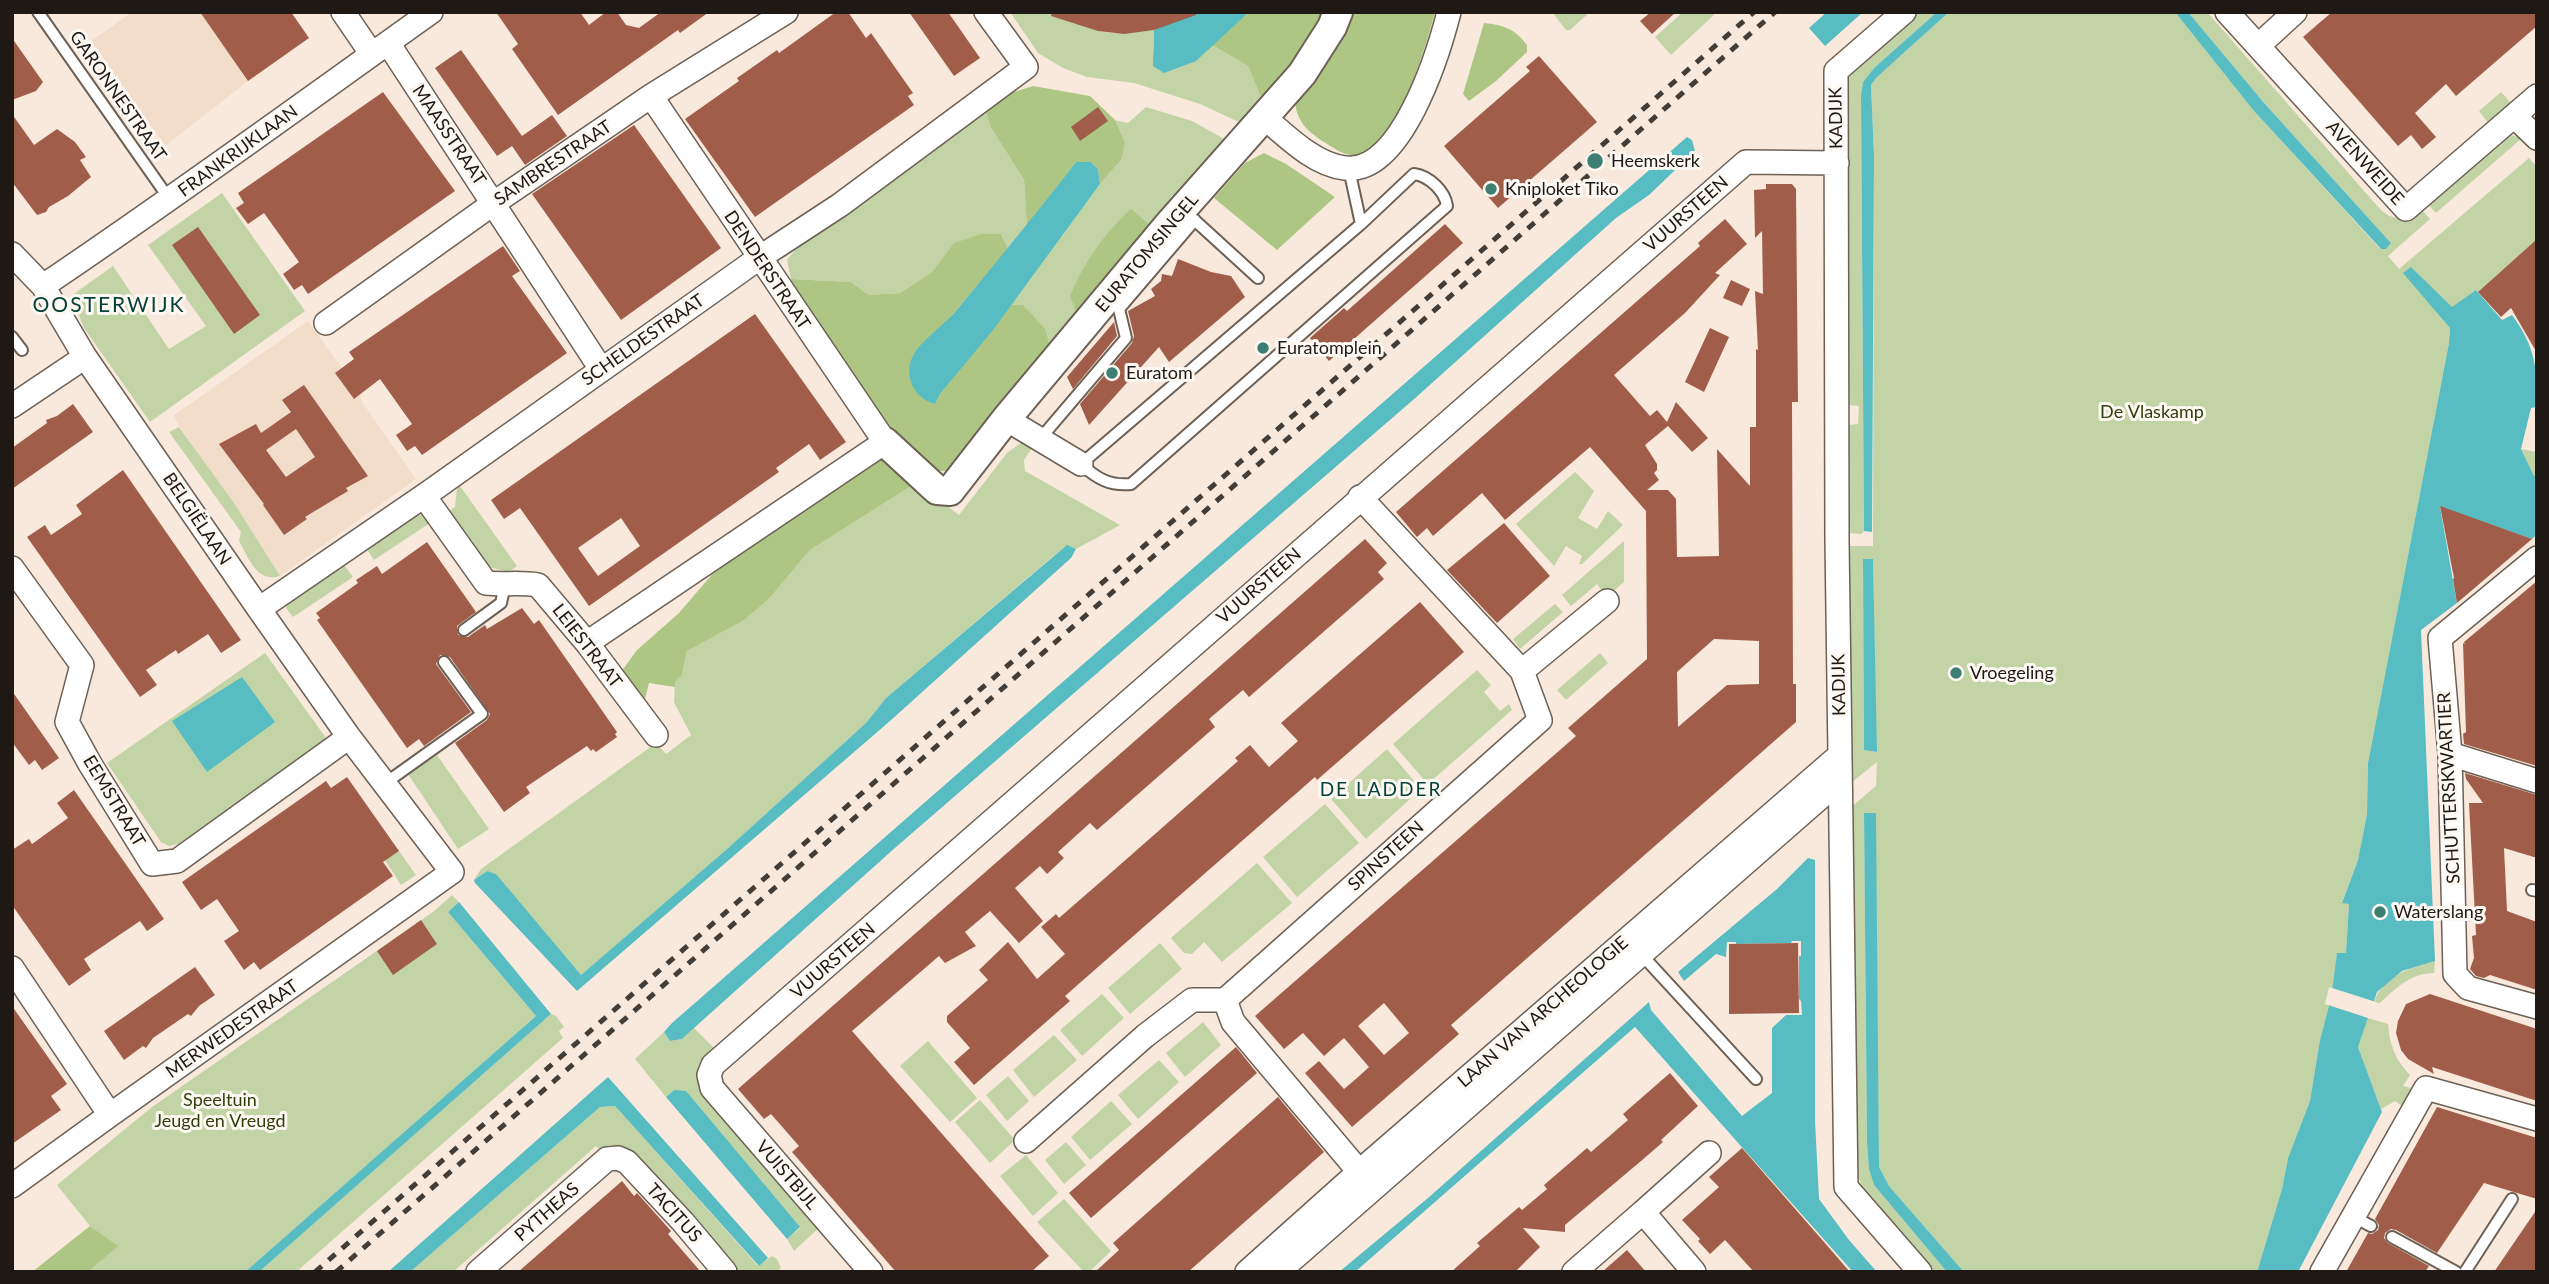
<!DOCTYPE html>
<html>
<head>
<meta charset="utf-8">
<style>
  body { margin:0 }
  #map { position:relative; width:2549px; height:1284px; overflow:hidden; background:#f8e9dc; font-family:Lato,sans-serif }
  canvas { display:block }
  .frame { position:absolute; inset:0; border:14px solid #1e1914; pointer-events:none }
</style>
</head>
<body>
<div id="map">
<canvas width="2549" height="1284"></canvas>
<div class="frame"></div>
</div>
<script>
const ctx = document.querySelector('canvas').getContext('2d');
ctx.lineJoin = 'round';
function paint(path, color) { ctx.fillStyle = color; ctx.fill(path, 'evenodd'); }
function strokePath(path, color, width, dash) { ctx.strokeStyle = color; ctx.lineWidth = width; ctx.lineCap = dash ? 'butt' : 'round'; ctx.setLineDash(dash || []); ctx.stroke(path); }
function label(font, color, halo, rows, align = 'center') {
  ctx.font = font + ' Lato,sans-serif'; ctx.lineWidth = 6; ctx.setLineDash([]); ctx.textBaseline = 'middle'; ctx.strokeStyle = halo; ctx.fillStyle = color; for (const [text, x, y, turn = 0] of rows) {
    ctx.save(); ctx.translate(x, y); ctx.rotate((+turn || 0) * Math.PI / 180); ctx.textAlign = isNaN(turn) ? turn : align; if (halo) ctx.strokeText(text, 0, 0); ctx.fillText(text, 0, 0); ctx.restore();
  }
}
paint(new Path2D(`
  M132,12H291L309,38L248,81L165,146L91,41Z
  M308,321L360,394L362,402L416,479L280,576L173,416Z`), '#f2ddcb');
paint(new Path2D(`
  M1010,12H1057L1098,31L1112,33L1154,30L1153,55L1196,61L1212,45L1248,66L1260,95L1264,98L1243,124L1200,104L1134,83L1087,77L1063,68L1038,53Z
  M1552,12H1590L1570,30H1566Z
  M1683,12H1717L1671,55L1655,37Z
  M1918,12H1937L1874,68L1863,82L1861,95L1864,531L1861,534L1850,533L1849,425L1858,424L1859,406L1849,405L1847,87L1850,73Z
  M1949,12H2175L2254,111L2380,249L2391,243L2265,104L2188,12H2207L2380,209C2395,223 2404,218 2420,208L2430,219L2388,256L2399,269L2529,158L2537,167V239L2478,292L2476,290L2452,308L2411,267L2450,328L2449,343L2368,763L2367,814L2358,860L2342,902L2349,904L2346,953L2337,954L2331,998L2320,1040L2310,1101L2288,1158L2282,1189L2257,1272H1964L1889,1186L1879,1167L1875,813H1864L1867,1143L1869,1169L1874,1185L1947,1272H1932C1910,1247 1877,1217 1862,1187C1858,1178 1857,1166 1855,1156L1853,865L1850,808L1876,786L1877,762L1851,783L1850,546H1873L1874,156L1871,85L1876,78ZM1873,559L1876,752L1864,750L1863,560Z
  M2501,92L2512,104L2489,124L2479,111Z
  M1146,107L1192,121L1226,140L1078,316L1050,346L1023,305H1011L1100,184L1122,159L1125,142L1115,120L1128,123Z
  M986,112L990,126L1024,180L1027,226L1008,249L1001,234L955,243L932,272L900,293L869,295L851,282L791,279L787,260L800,244Z
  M2511,135L2522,138L2436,213L2426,202L2498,140Z
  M222,193L305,311L150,422L84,328L71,296L113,266L169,349L206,326L148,245Z
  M179,427L234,503L280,576C257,583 249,559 239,541L241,532L169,432Z
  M1022,442L1034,445L1024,460L1025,471L1120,525L1076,549L1067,546L1052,557L886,698L866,723L727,849L581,975L487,871L474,880L481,869L656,743L666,754L691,735L674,702L675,682L682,675L687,651L743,621L769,599L810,550L916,483L959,515L1007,453Z
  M2521,449L2537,452V476H2534Z
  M1575,472L1594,491L1578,518L1597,529L1608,511L1623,525L1582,564H1579L1582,556L1566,546L1554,566L1516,524Z
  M460,486L517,566L509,572L489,567L449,511L455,507L457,489Z
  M412,514L426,515L433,521L374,560L364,545Z
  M1624,541V582L1607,597L1597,584L1571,606L1562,595Z
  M342,562L353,577L293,617L286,608L293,594Z
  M1555,604L1563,612L1520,649L1513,639Z
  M265,653L326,738L178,844L169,846L161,842L107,763Z
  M1600,653L1608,663L1566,700L1557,690Z
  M1477,670L1491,685L1484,692L1500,711L1509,704L1512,710L1428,784L1393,744Z
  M1387,749L1421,789L1366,839L1331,799Z
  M437,755L489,829L458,849L408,774Z
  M1325,804L1359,843L1297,897L1263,857Z
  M399,851L416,875L401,885L385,860Z
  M1257,863L1292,903L1222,962L1204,942L1192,954L1184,953L1171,938Z
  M452,895L459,902L448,912L536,1016L245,1272H88L117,1246L90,1226L57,1185L152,1107L433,912Z
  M1160,943L1182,969L1130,1014L1108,988Z
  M2435,961L2434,973C2411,973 2396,988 2380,1003L2374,1002C2383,975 2411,968 2435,961Z
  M1102,994L1124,1018L1082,1056L1060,1030Z
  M551,1014L556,1016L564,1027L559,1031L563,1038L296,1272H259Z
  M2368,1018L2388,1024C2390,1046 2395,1059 2410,1075L2403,1086L2412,1088L2404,1107L2395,1101L2381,1109L2358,1047Z
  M1203,1022L1221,1045L1185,1077L1166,1053Z
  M694,1028L715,1049C700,1060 696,1070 701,1088L821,1226L794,1251L787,1239L800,1228L674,1090L666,1097L635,1059L664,1032L670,1041L682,1039Z
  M1054,1035L1077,1060L1034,1097L1013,1070Z
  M928,1041L977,1098L950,1122L900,1066Z
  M1159,1060L1179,1082L1138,1119L1118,1095Z
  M1008,1076L1029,1101L1007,1121L986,1095Z
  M980,1100L1015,1140L990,1163L955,1122Z
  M1111,1101L1132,1124L1090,1160L1071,1137Z
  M615,1106L758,1266L772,1256L777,1259L781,1268L776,1272H739L632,1151L621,1146L609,1145L601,1151L596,1146L453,1272H410L600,1107Z
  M1066,1142L1086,1165L1064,1184L1045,1160Z
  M1026,1155L1058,1193L1033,1216L1000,1176Z
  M1064,1199L1111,1251L1089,1272H1084L1037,1222Z`), '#c2d4a5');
paint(new Path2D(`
  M1249,12H1323C1306,43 1288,72 1264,98L1260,95L1248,66L1212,45Z
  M1348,12H1435C1426,47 1395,153 1353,155C1343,155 1332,147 1324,142C1307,131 1296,121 1295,100Z
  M1484,23C1504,25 1515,29 1527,45V52L1496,81L1469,101L1463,94Z
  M1033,86L1090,96L1115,120L1125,142L1122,159L1100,184L1098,169L1091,162H1076L1027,226L1024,180L990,126L986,112L1011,93Z
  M1264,153L1286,164L1335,197L1277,250L1214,198L1245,163Z
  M1131,209L1152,227L1078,316L1070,296C1086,260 1102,236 1131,209Z
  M981,234H1001L1008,249L948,320L914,354L935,403L940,394L1011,305H1023L1045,329L1050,346L1039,362L1006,396L947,471H933L886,429L794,290L791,279L851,282L869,295L900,293L932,272L954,243Z
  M881,452L916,483L810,550L769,599L743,621L687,651L682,675L675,682V687L649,683L644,703L621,672L637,650L679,613L721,564Z
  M90,1226L118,1246L88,1272H32Z`), '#aec683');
paint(new Path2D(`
  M1190,12H1249L1196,61L1164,73L1153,66L1154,30Z
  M1827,12H1863L1825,46L1809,28Z
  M1937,12H1949L1876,78L1871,85L1874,156L1872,532L1864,531L1861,95L1863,82L1874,68Z
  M2175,12H2188L2265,104L2391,243L2386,249H2381L2254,111Z
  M1687,137L1692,140L1695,151L1649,195L1616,218L1413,400L896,847L694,1028L682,1039L670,1041L664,1032L672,1023Z
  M1076,162H1091L1098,169L1100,184L993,330L940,394L935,404C914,399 902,374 914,354C921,341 945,324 955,312C996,262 1037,213 1076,162Z
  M2411,267L2452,307L2476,290L2502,320L2512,315C2536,348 2537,368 2537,407L2531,408L2521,449L2534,476H2537V534L2532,539L2440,507L2457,603L2421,630L2435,961L2402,971L2377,992L2358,1047L2382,1112L2298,1272H2257L2282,1189L2288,1158L2310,1101L2320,1040L2331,998L2337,953H2346L2349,904L2342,903L2358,860L2367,814L2368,763L2449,343L2450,328L2403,273Z
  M1067,545L1076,549L1071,558L890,721L577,991L475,883L474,880L487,871L496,874L581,975L727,849L866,723L886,698Z
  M1863,559H1873L1877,752L1864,750Z
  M242,677L275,722L207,772L172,721Z
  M1864,813H1876L1879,1167L1889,1186L1964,1272H1947L1874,1185L1869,1169L1867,1143Z
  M1808,858L1815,860V1121L1819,1199L1849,1240L1877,1272H1853L1635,1027L1355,1272H1339L1428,1198L1649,1002L1651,1010L1742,1116L1772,1093V1028L1786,1015H1802L1801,1001L1799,999V956H1801V941H1792L1791,943L1736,944V942H1727L1726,957L1716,954L1684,981L1678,972L1777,889Z
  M459,902L551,1014L259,1272H245L536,1016L448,912Z
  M608,1077L768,1258L759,1266L615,1106L600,1107L410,1272H388Z
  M674,1090L686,1091L800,1227L787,1239L666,1097Z`), '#58bcc3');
paint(new Path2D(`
  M2329,987L2376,1002L2371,1019L2325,1004Z`), '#f8e9dc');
paint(new Path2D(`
  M200,12H291L309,38L248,81Z
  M496,12H580L589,25L606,12H617L626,25L639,28L661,12H709L680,33L678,30L558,115L512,49L518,44Z
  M836,12H848L866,38L871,33L913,93L908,96L914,105L755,217L685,119L739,81L737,78L777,50L779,53Z
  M909,12H948L980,58L954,76Z
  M1052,12H1196V15L1154,30L1124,34L1098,31L1051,16Z
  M1651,12H1676L1652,34L1640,21Z
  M2332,12H2537V26L2456,96L2446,84L2415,113L2436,137L2422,149L2411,135L2398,146L2303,37Z
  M12,38L43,82L36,91L12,100Z
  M461,50L522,136L552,115L567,136L525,165L512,146L497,156L435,68Z
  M1539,56L1597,122L1498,208L1444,146L1530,71L1526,67Z
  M383,92L455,191L308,294L302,285L294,290L283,274L299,262L264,213L248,224L236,208L244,203L238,193Z
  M1098,107L1108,121L1080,141L1071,127Z
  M12,114L34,145L57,129L75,142L86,157L80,160L91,177L68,196L49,207L46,212L37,215L12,182Z
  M634,125L721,248L621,320L532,194Z
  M1766,184H1792L1796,189L1798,402H1792L1793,684H1796V722L1451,1025L1459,1034L1352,1127L1305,1073L1319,1061L1344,1089L1357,1078L1369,1067L1344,1038L1324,1056L1303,1033L1284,1049L1255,1016L1576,736L1568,728L1647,659L1646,511L1590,447L1505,520L1482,493L1433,536L1427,528L1417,537L1396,512L1700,246L1698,243L1725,219L1747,244L1715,273L1720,275L1685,313L1614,375L1650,416L1657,410L1667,422L1676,402L1708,438L1692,452L1668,426L1645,445L1657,464V470L1654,473L1659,480L1647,490H1668L1676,499L1677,557L1719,556L1717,449L1750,486V427H1756V349L1758,350L1755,291L1763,294L1762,231L1755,238L1754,190L1766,189ZM1714,639L1759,641V684L1727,685L1678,727L1677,672ZM1384,1003L1409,1033L1384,1055L1358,1026Z
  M1445,224L1463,243L1329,361L1310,338L1344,308L1347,311Z
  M198,227L260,315L234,334L172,245Z
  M2537,239V353L2511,308L2501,317L2478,292Z
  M503,246L520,271L512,276L567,353L422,455L415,446L407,451L396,435L412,424L380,379L354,399L335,373L354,359L349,352Z
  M1178,259L1211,272L1231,276L1245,297L1169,362L1159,347L1089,425L1080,404L1132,343L1134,336L1128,311L1155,296L1151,289L1161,281L1162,274L1172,276Z
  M1731,280L1750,289L1742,306L1723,298Z
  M755,314L846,442L820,460L809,444L776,468L779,472L589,606L520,508L504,519L491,500ZM621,518L640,546L598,576L578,548Z
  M1114,322L1117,336L1073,389L1067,377Z
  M1710,328L1729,337L1704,392L1685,382Z
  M304,385L368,476L346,488L348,491L305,517L307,519L284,535L263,505L264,504L219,444L256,424L261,433L291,412L282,400ZM296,429L315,457L286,477L266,450Z
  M73,404L93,432L12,489V448L47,423L46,420L57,416Z
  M123,470L241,640L221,653L208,634L178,654L176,650L146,670L157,685L140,697L27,537L45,525L51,535L82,514L76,505Z
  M2440,506L2532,539L2457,603L2453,579L2454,578Z
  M1504,523L1550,576L1497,623L1447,570Z
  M1365,539L1387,563L1378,572L1384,579L1249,697L1243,690L1209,719L1215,727L1192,747L1097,830L1090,823L1058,852L1064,858L1047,874L1040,866L1015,888L1043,921L1019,943L990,911L965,932L976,946L945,963L939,956L852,1031L1049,1256L1031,1272H896L792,1152L799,1146L771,1114L764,1119L738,1089Z
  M427,542L476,612L457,626L458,635L468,637L485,625L487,629L522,608L534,624L539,620L617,732L615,734L617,737L596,752L593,749L591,751L587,746L526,787L530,793L504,812L455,743L487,720L490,714L450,657L440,655L436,664L471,712L424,746L419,739L407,748L317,620L320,618L316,613L358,583L356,580L377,566L382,574Z
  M2537,581V766L2464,744L2463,734L2466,732L2463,643L2465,644L2464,642Z
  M1420,602L1464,652L1317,780L1315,777L1106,960L1065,996L1070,1001L974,1085L954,1062L970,1048L947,1022V1016L988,980L979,970L1008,942L1037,979L1065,954L1041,927L1056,914L1059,918L1105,878L1238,761L1235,758L1250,745L1269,767L1298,741L1281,723Z
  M12,691L59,758L42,770L35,760L29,765L12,742Z
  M2465,773L2537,795V858L2504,848L2507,911L2537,922V990L2490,975L2484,978L2476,976L2470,969L2474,958L2472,936L2476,935L2469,803H2483L2466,779Z
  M347,777L399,851L383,862L393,876L260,970L254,962L244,970L224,941L239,931L217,899L201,910L182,882L326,781L331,788Z
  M74,790L164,919L147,931L140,921L84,959L91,970L69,986L12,905V850L29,839L32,844L68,818L57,803Z
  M421,920L437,944L393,975L377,951Z
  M1798,943L1799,1013L1729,1014V944Z
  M195,967L215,995L199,1006L191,1016L188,1014L153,1038L146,1048L143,1046L124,1060L104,1031Z
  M2430,994L2537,1029V1101L2432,1067L2434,1074L2408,1059L2401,1050L2396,1033L2398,1021L2406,1004Z
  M12,1006L67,1084L51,1096L61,1110L12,1144Z
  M1236,1047L1257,1073L1091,1218L1069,1193Z
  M1670,1073L1698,1106L1661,1140L1663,1142L1641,1161L1565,1225V1232L1523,1228L1540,1247L1515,1272H1451L1480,1246L1477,1243L1519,1207L1522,1210L1547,1189L1544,1185L1587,1148L1591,1152L1628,1120L1623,1114Z
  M1278,1097L1324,1152L1188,1272H1095L1119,1250L1113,1243Z
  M2437,1107L2537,1138V1199L2484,1183L2437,1253L2396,1230L2391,1229L2385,1233L2384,1238L2388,1243L2429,1266L2425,1272H2346L2368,1233L2372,1234L2378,1230L2379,1225L2375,1219Z
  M1742,1148L1831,1250L1850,1272H1754L1725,1240L1710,1254L1698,1241L1700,1239L1682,1220L1719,1187L1709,1177Z
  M622,1181L634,1196L637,1193L646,1203L671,1231L668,1234L701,1272H518Z
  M2537,1209V1272H2494Z
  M1627,1250L1646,1272H1602Z`), '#a05e4a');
const service = new Path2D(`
  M38,12L170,200
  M1349,169L1361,224
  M1414,174C1429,176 1445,191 1447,206L1131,484C1110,486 1097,479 1081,464L1361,224Z
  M1190,216L1258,278
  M1119,309L1195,220
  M12,337L22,350
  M1040,439L1126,338L1119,309L1112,294
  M464,630L501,603L505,585
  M384,784L482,714L444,662
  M2532,890L2537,891
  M1641,954L1756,1079
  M2354,1217L2371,1226
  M2392,1237L2456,1272
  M2465,1272L2512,1199`);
const minor = new Path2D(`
  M343,12L371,53
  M1904,12L1836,71L1837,541L1846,1187L1920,1272
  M2227,12L2406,209L2537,96
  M388,43L601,369
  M2258,46L2295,12
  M2514,116L2537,138
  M1264,117C1286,136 1315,165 1345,168C1401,175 1438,55 1449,12
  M12,254L43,286L85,357L259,609L349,737L452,872L110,1115L12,1186
  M43,286C174,198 302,104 431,12
  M326,323L494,203L651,96L786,12
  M12,406L85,357
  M1006,419L1081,464
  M424,496L486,583C504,585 520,582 538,585L587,643L656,735
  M1360,497L1522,671L1540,720L1225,1000L1233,1022L1373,1188
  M2537,558L2440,638L2450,754L2455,974L2468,988L2537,1007
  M12,568L82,665L67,722L90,764L152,864L177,861L349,737
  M259,609L431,491L759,258L840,205L1026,67L986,12
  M587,643L885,442L651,96
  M1522,671L1607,601
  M2450,754L2537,781
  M12,968L110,1115
  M1026,1141L1145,1036L1192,1000H1225
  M1643,1212L1709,1153
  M478,1272L607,1159L618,1158L627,1162L683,1222L725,1272
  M871,1272L712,1088L709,1075L713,1065L1746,162L1837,163
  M1247,1272L1360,1171L1840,755
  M1278,1272L1840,780
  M1574,1272L1643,1212L1694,1272
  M2322,1272L2426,1088L2537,1119`);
const tertiary = new Path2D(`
  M885,442L937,490L950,491L1006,419L1170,223L1302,74L1332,27L1338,12`);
strokePath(service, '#6d6055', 14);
strokePath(minor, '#6d6055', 26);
strokePath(tertiary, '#6d6055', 32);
strokePath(service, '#fff', 10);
strokePath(minor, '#fff', 23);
strokePath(tertiary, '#fff', 28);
strokePath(new Path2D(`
  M315,1272L1754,12
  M336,1272L1775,12`), '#443d37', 5, [9, 9]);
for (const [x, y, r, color] of [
  [1595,161,9,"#3d8073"],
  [1491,189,7,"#3d8073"],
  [1263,348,7,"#3d8073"],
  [1112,373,7,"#3d8073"],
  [1956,673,7,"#3d8073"],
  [2380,912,7,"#3d8073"]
]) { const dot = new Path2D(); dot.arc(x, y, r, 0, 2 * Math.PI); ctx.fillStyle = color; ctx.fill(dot); strokePath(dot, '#fef8f3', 2.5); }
label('18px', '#1e1914', '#fef8f3', [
  ["GARONNESTRAAT",118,96,55],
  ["KADIJK",1836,118,-91],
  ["MAASSTRAAT",449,135,56],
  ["FRANKRIJKLAAN",238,151,-36],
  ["SAMBRESTRAAT",553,163,-34],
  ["AVENWEIDE",2365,163,48],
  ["VUURSTEEN",1686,214,-41],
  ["EURATOMSINGEL",1147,253,-50],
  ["DENDERSTRAAT",767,270,56],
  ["SCHELDESTRAAT",643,340,-35],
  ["BELGIËLAAN",197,519,56],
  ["VUURSTEEN",1259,586,-41],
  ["LEIESTRAAT",587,646,52],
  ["KADIJK",1839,685,-91],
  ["SCHUTTERSKWARTIER",2449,788,-93],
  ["EEMSTRAAT",114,801,59],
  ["SPINSTEEN",1386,856,-42],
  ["VUURSTEEN",833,961,-41],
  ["LAAN VAN ARCHEOLOGIE",1543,1012,-41],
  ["MERWEDESTRAAT",232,1029,-35],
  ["VUISTBIJL",787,1175,49],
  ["PYTHEAS",547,1212,-41],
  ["TACITUS",674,1213,48]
]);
label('18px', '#1e1914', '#fef8f3', [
  ["Heemskerk",1611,161],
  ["Kniploket Tiko",1505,189],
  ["Euratomplein",1277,348],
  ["Euratom",1126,373],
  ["Vroegeling",1970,673],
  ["Waterslang",2394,912]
], 'left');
label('18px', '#313f0e', '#fef8f3', [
  ["De Vlaskamp",2152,412],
  ["Speeltuin",220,1100],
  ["Jeugd en Vreugd",220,1121]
]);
ctx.letterSpacing = '2px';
label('19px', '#054239', '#fef8f3', [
  ["DE LADDER",1381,790]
]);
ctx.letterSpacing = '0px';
ctx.letterSpacing = '2px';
label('21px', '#054239', '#fef8f3', [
  ["OOSTERWIJK",109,305]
]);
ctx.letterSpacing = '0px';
</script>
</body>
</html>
